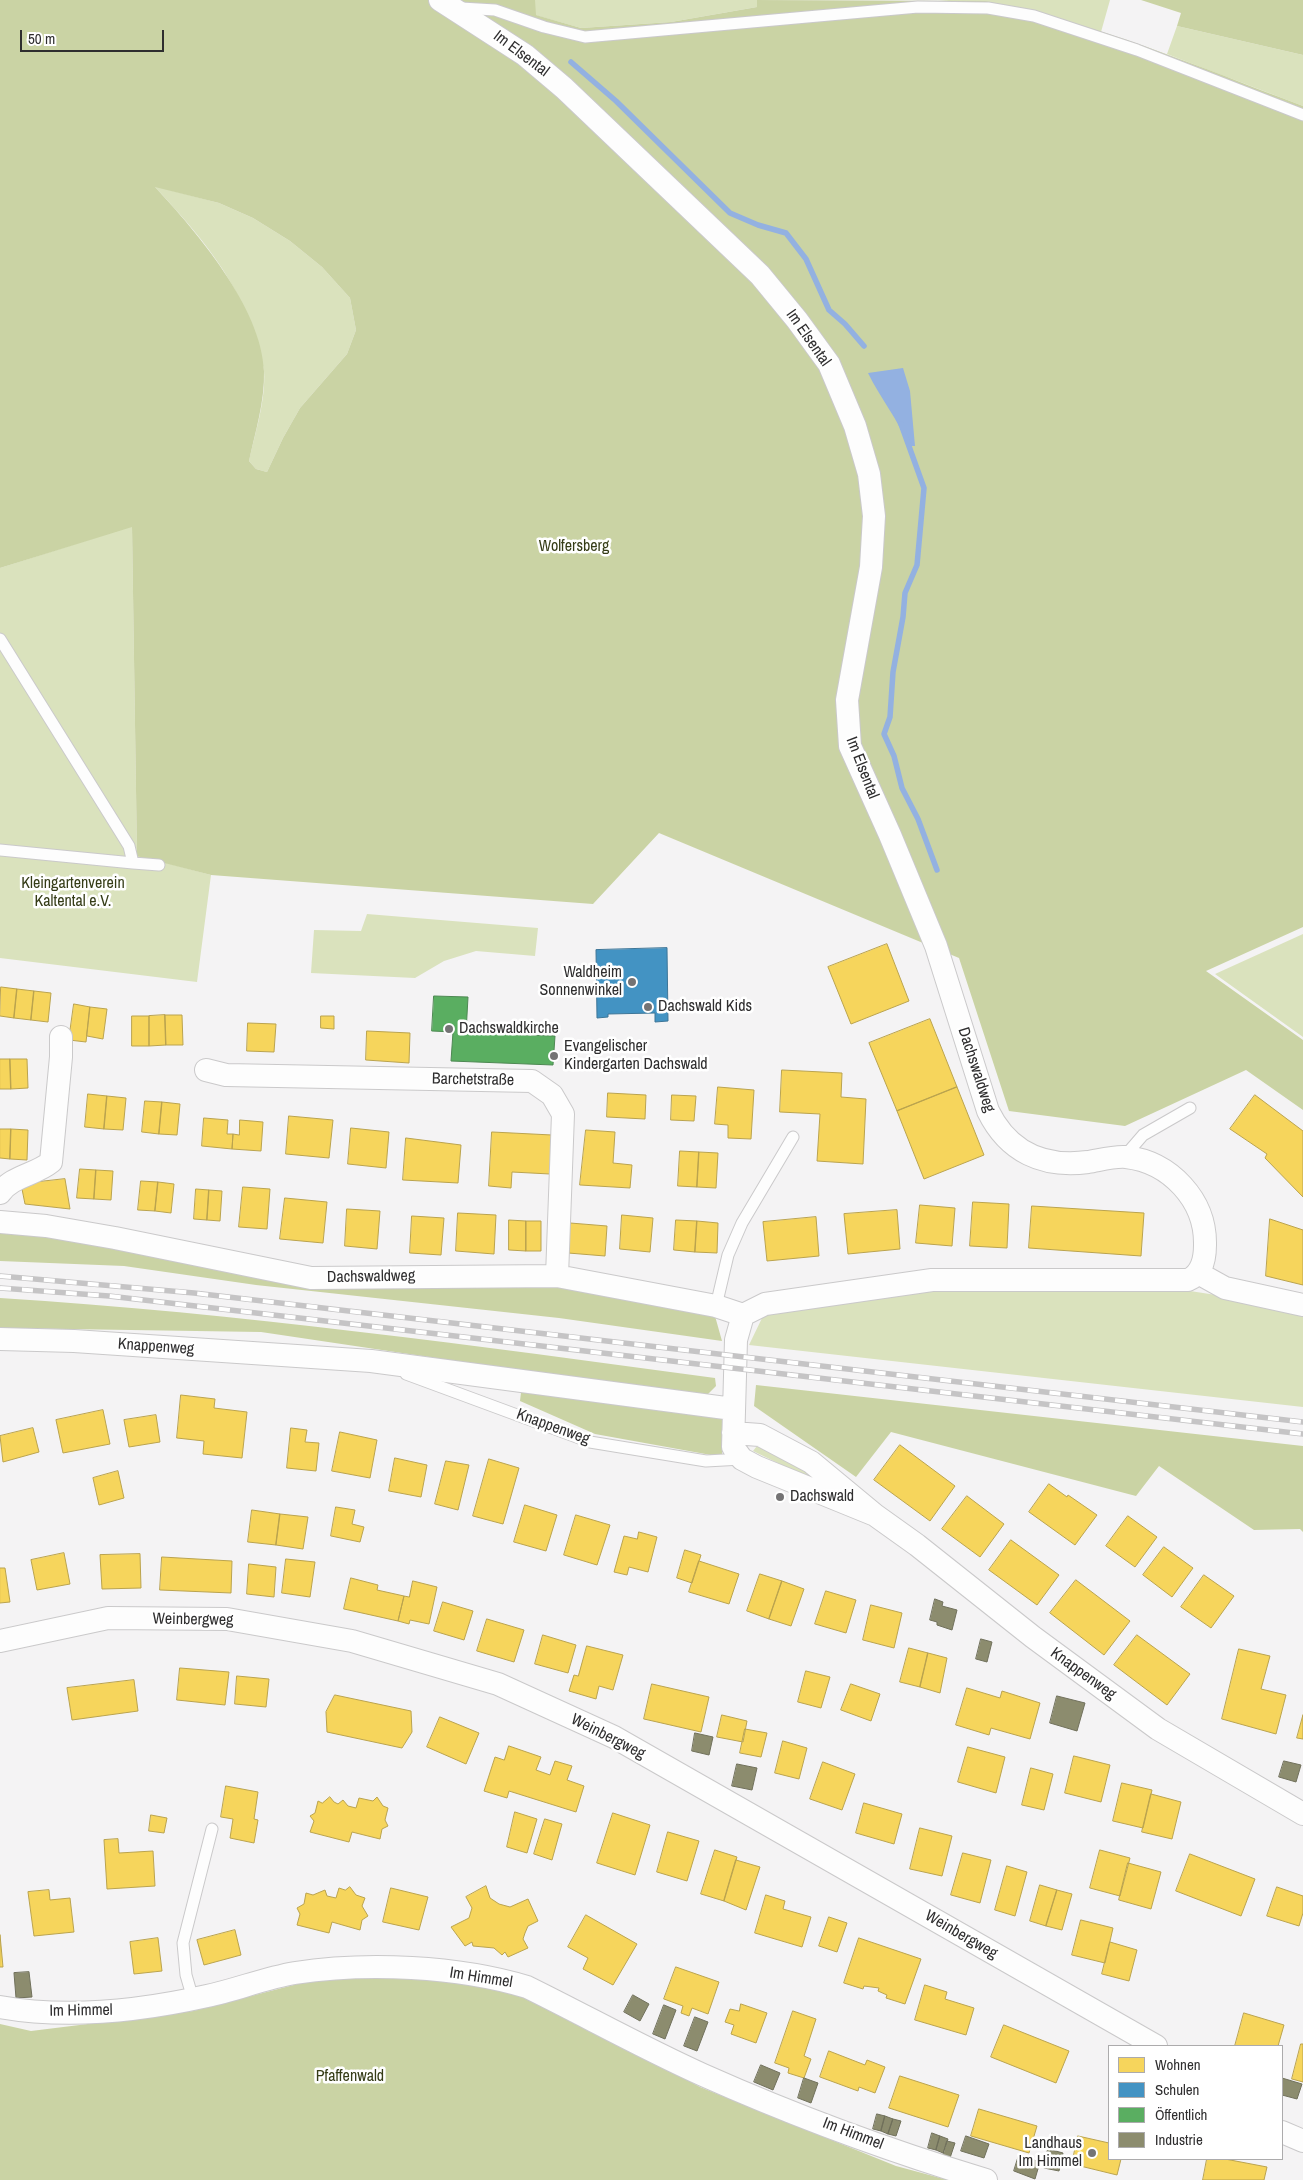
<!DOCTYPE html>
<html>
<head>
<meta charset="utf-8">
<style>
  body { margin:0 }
  #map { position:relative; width:1303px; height:2180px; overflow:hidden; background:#f4f3f4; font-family:"Archivo Narrow",sans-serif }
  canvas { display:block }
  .legend { position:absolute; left:1108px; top:2045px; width:175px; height:115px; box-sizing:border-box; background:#fff; border:1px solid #acabac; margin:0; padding:6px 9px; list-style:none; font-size:15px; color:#2f2e2f }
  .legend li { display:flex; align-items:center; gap:10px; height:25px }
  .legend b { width:25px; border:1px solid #acabac }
  .scale { position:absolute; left:20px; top:30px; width:144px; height:22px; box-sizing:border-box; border:2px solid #2f2e2f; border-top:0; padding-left:6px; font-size:15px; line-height:18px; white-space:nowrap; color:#2f2e2f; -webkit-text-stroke:4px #fff; paint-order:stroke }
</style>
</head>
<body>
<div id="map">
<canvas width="1303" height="2180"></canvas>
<ul class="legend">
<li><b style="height:14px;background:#f6d55c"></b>Wohnen</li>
<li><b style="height:14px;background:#4393c3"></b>Schulen</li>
<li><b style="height:14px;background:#5aae61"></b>Öffentlich</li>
<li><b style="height:14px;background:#8c8c6e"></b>Industrie</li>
</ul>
<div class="scale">50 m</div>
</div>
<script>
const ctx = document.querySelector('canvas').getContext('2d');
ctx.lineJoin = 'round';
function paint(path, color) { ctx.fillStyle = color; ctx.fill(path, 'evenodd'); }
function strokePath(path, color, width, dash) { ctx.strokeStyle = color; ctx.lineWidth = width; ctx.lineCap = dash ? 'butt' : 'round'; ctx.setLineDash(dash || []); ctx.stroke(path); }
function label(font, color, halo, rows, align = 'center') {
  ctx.font = font + ' "Archivo Narrow",sans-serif'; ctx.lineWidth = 5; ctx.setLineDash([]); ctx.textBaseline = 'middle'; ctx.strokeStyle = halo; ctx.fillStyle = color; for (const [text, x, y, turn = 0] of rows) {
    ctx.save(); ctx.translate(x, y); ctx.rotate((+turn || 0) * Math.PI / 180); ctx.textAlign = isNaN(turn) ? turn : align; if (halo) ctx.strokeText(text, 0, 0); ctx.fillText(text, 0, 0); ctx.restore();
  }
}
paint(new Path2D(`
  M535,0H757V7L671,22L581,28L535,15Z
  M938,0H1110L1101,32L1021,8Z
  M1177,26L1303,55V106L1167,54Z
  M154,186L219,203L253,218L290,241L322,267L350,298L356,330L347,354L300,408L283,438L267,472L256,469L249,461C255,433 266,400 264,371C263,362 259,353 257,345C241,282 198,233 154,186Z
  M132,526L137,855L211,875L197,982L0,958V568Z
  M367,914L538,928L535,956L476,951L444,961L415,978L311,973L314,930L361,931Z
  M1303,934V1037L1215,974Z
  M1177,1289L1216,1295L1303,1315V1407L749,1345L763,1316L781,1310L941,1290Z
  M761,1441L824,1480L821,1484L753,1451Z`), '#dae2bd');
paint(new Path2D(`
  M0,0H535L536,15L581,28L671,22L757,7V0L985,1C1095,22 1199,67 1303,106V927L1206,971L1303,1040V1110L1246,1070L1125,1126L1009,1111L959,958L659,833L593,904L211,875L137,856L132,527L0,568ZM155,187L219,203L253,218L290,241L322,267L350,298L356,330L347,354L300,408L283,438L267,472L256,469L249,461C255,433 265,401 264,371C262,308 196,231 155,187Z
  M1141,0H1303V55L1177,26L1181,13Z
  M0,1228L311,1279L554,1282L715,1316L722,1341L559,1318L256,1285L124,1266L0,1261Z
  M0,1298C240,1313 477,1346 715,1378L716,1386L704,1398L261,1332L0,1328Z
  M522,1384L723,1417L722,1457L595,1434L520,1401Z
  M756,1385L1303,1446V1532L1300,1529L1254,1530L1159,1466L1136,1496L891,1432L856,1477L754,1406Z
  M340,1973L514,1987L700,2087L896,2166L948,2180H0V2024L31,2031L193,2011Z`), '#cad3a4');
paint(new Path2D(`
  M903,368L910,391L915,446H908C899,420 880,398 868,373Z`), '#93b1e1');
const homes = new Path2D(`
  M887,944L909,1001L851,1024L828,967Z
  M1,987L17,989L14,1018L0,1016Z
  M17,989L34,991L31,1020L14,1018Z
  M34,991L51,993L48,1022L31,1020Z
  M74,1004L90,1007L86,1042L69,1040Z
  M90,1007L107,1009L103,1039L87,1036Z
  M165,1015H182L183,1045H166Z
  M165,1015L166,1045L149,1046V1016Z
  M132,1016H149V1046H132Z
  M321,1016H334V1029L321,1028Z
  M930,1019L957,1087L897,1111L869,1043Z
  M248,1023L276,1024L274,1052L247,1051Z
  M367,1031L410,1033L409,1063L366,1060Z
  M0,1059H10L11,1089H0Z
  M10,1059H27L28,1088L11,1089Z
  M782,1070L842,1073L841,1097L866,1099L863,1164L817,1161L820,1114L780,1112Z
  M718,1087L754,1090L751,1139L728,1138V1125L715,1124Z
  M957,1087L984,1155L924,1179L897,1111Z
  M608,1093L646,1095L645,1119L607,1117Z
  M88,1094L107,1096L104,1129L85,1127Z
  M672,1095L696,1096L694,1121L671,1120Z
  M1255,1095L1303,1131V1197L1265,1158L1267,1154L1230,1129Z
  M107,1096L126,1098L123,1130L104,1129Z
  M145,1101L162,1102L159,1134L142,1132Z
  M162,1102L180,1104L177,1135L159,1134Z
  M289,1116L333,1120L329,1158L286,1154Z
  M204,1118L228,1120L227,1134H233L232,1149L202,1146Z
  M240,1120L263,1122L261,1151L232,1149L233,1134L239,1135Z
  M351,1128L389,1132L386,1168L348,1164Z
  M0,1129H11L10,1159L0,1158Z
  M11,1129L28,1130L27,1160L10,1159Z
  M586,1130L615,1132L613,1163L632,1165L630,1188L580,1185Z
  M492,1132L552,1135L550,1174L512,1172L511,1188L489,1186Z
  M406,1138L461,1145L458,1183L403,1180Z
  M680,1151L699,1152L697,1187L678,1186Z
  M699,1152L718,1153L716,1188L697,1187Z
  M80,1169L96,1170L94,1199L77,1198Z
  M96,1170L113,1171L111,1200L94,1199Z
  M65,1179L70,1209L25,1204L21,1184Z
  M141,1181L158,1182L155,1211L138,1210Z
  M158,1182L174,1184L171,1213L155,1211Z
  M243,1187L270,1189L267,1229L239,1227Z
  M196,1189L209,1190L207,1220L194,1219Z
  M209,1190L222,1191L220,1221L207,1220Z
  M285,1198L327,1202L323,1243L280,1239Z
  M973,1202L1009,1204L1007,1248L970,1246Z
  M920,1205L955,1208L952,1246L916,1243Z
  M1032,1206L1144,1213L1141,1256L1029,1248Z
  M347,1209L380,1211L377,1249L345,1246Z
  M897,1210L900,1249L848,1254L844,1214Z
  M458,1213L496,1215L494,1254L456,1251Z
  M622,1215L653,1218L650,1252L620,1249Z
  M412,1216L444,1218L441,1255L410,1253Z
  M816,1217L819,1256L767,1261L763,1222Z
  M1270,1219L1303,1230V1285L1266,1276Z
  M509,1220L526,1221V1251L509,1250Z
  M676,1220L697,1221L695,1252L674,1250Z
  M526,1221H541V1251H526Z
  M697,1221L718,1223L717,1253L695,1252Z
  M570,1223L607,1226L605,1256L568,1253Z
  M181,1395L215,1399L214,1408L247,1412L242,1458L203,1454L204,1441L177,1438Z
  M103,1410L110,1444L63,1453L56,1420Z
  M156,1415L160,1442L129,1447L124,1420Z
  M33,1428L39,1452L3,1462L0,1436Z
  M291,1428L307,1430L305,1442L319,1443L316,1471L287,1468Z
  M340,1432L377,1440L370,1478L332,1471Z
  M900,1445L955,1486L930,1521L874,1480Z
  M395,1458L427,1465L421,1497L389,1491Z
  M489,1459L519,1468L503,1524L473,1516Z
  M446,1461L469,1465L458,1510L435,1504Z
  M118,1471L124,1498L99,1505L93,1478Z
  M1049,1484L1067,1497L1068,1495L1097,1515L1075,1545L1029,1512Z
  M967,1496L1004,1524L980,1557L942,1529Z
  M525,1505L557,1515L546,1551L514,1542Z
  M336,1507L355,1510L352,1524L364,1527L360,1542L331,1536Z
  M252,1510L280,1514L276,1545L248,1542Z
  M280,1514L308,1517L303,1549L276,1545Z
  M576,1515L610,1525L597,1565L564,1555Z
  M1128,1516L1157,1537L1135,1567L1106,1546Z
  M639,1532L657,1537L648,1572L629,1567L627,1575L614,1572L624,1536L637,1539Z
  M1011,1540L1059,1575L1037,1605L989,1570Z
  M1164,1547L1193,1568L1172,1597L1143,1575Z
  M685,1550L701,1555L692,1583L677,1578Z
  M64,1553L70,1584L37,1590L31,1560Z
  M140,1554L141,1588L102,1589L100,1555Z
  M162,1557L232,1561L231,1593L160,1590Z
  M286,1559L315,1562L310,1597L282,1593Z
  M699,1561L739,1574L729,1604L689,1592Z
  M249,1564L276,1567L274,1597L247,1594Z
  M0,1568H5L10,1602L0,1603Z
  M760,1574L782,1581L769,1619L747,1611Z
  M1204,1575L1234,1596L1211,1628L1181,1607Z
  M351,1578L378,1585L377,1590L404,1596L398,1621L344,1609Z
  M1076,1580L1130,1621L1104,1655L1050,1613Z
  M413,1581L437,1587L429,1624L410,1620L409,1624L398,1621L404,1596L409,1597Z
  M782,1581L804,1589L791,1626L769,1619Z
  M826,1591L856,1600L846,1633L815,1624Z
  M443,1602L473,1611L464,1640L434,1631Z
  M871,1605L902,1613L894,1648L863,1640Z
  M487,1619L524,1630L514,1662L477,1651Z
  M543,1635L576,1645L568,1673L535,1664Z
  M1137,1635L1190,1674L1167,1705L1114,1665Z
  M587,1646L623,1655L613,1690L599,1686L596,1699L569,1691L574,1675L578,1676Z
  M909,1648L928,1653L920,1687L900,1682Z
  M1239,1649L1270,1656L1261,1689L1286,1695L1276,1734L1222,1719Z
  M928,1653L947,1658L940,1693L920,1687Z
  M180,1668L229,1672L225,1705L177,1700Z
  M806,1671L830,1677L821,1708L798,1702Z
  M237,1676L269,1679L266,1707L235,1704Z
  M134,1680L138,1711L72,1720L67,1688Z
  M652,1684L709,1697L701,1732L644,1719Z
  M851,1684L880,1694L871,1721L841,1710Z
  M967,1688L1000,1698L1002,1691L1040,1703L1030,1739L991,1728L989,1735L956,1725Z
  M335,1695L411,1711L412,1732L402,1748L327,1732L326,1712Z
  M722,1715L747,1721L743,1742L717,1737Z
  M1303,1715V1739L1297,1738Z
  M440,1717L479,1733L466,1764L427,1747Z
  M745,1729L767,1733L761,1757L740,1753Z
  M783,1741L807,1748L799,1779L775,1773Z
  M509,1746L541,1757L536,1770L550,1775L555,1761L572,1766L567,1780L584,1786L576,1812L509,1791L507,1798L484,1791L495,1757L504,1760Z
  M968,1747L1005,1757L996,1793L958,1782Z
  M1074,1756L1110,1765L1101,1802L1065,1793Z
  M823,1762L855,1774L842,1810L810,1799Z
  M1031,1768L1053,1774L1044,1810L1022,1805Z
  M1122,1783L1152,1790L1143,1828L1113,1821Z
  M226,1786L258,1792L254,1819L258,1820L254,1843L230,1838L233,1819L221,1817Z
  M1151,1794L1181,1802L1172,1839L1142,1832Z
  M330,1797L334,1802L338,1804L343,1800L348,1806L356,1808L359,1798L373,1801L377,1797L383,1806L388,1808L385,1820L388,1826L382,1829L380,1839L352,1832L349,1842L310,1832L314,1821L310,1816L315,1813L318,1801L322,1803Z
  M864,1803L902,1814L894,1844L856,1833Z
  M515,1812L537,1819L527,1853L507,1847Z
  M613,1813L650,1825L635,1875L597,1863Z
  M151,1815L167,1818L164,1833L149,1831Z
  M545,1819L562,1824L552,1860L534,1854Z
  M920,1828L952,1836L942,1876L910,1869Z
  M668,1832L699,1841L687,1881L657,1872Z
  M118,1839L119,1853L153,1851L155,1886L107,1889L104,1840Z
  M715,1850L737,1857L724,1901L701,1894Z
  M1100,1850L1130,1858L1120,1896L1090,1888Z
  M963,1853L991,1860L980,1903L951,1895Z
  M1190,1854L1255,1879L1241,1916L1176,1891Z
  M736,1860L760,1867L746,1910L724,1901Z
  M1128,1863L1161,1872L1151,1909L1119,1900Z
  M1007,1866L1027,1872L1015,1916L995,1910Z
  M1040,1885L1057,1890L1046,1926L1030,1921Z
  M486,1886L490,1898L499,1904L510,1907L528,1899L538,1921L528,1926L525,1933L523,1939L528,1948L508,1957L505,1952L502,1955L494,1948L473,1946L472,1942L465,1946L451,1927L469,1918L472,1908L466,1897Z
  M350,1887L356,1895L365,1898L362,1906L368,1916L362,1920L360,1930L332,1922L329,1933L297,1925L300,1914L297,1908L304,1904L306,1893L313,1895L325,1890L327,1896L336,1898L339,1888L345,1890Z
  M1277,1887L1303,1896V1913L1299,1926L1267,1916Z
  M391,1888L428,1897L419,1930L383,1922Z
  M49,1890L50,1900L70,1898L74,1932L34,1936L28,1892Z
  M1057,1890L1072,1894L1062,1930L1046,1926Z
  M766,1895L785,1901L783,1909L811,1917L802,1947L755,1933Z
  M586,1915L637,1944L613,1985L583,1969L588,1958L568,1947Z
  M829,1917L847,1923L837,1952L819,1946Z
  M1081,1920L1113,1928L1105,1963L1072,1955Z
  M235,1930L241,1955L204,1965L197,1940Z
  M0,1935L3,1967H0Z
  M158,1938L162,1971L134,1974L130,1942Z
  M859,1938L921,1959L905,2004L886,1998L887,1995L878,1991L879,1988L864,1986L863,1989L844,1983Z
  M1110,1942L1137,1950L1129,1981L1102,1974Z
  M676,1967L719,1982L708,2014L692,2008L689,2016L681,2013L683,2006L664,1999Z
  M925,1985L947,1992L945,1999L974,2008L966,2035L915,2020Z
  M741,2004L767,2013L756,2043L731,2034L734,2025L725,2022L730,2009L739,2011Z
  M793,2011L816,2019L804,2056L811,2059L804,2078L788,2073L789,2068L775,2063Z
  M1244,2013L1284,2025L1278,2046H1235Z
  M1004,2025L1069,2051L1056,2083L991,2057Z
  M1301,2044H1303V2082L1292,2079Z
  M829,2051L865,2065L867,2060L885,2067L875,2093L859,2087L858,2091L820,2077Z
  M900,2076L959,2095L948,2127L889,2108Z
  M979,2109L1037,2126L1029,2153L971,2136Z
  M1078,2136L1109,2143V2159H1121L1117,2175L1072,2164Z
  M1207,2159H1225L1267,2167L1264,2180H1203Z`);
paint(homes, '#f6d55c');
strokePath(homes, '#baa34e', 1);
const schools = new Path2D(`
  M667,948L668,1021L655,1022V1013L608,1014V1017L597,1018L596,950Z`);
paint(schools, '#4393c3');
strokePath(schools, '#3d7597', 1);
const public = new Path2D(`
  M434,996L468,997L466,1033L555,1036L553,1065L451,1061L453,1032L432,1031Z`);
paint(public, '#5aae61');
strokePath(public, '#4d8852', 1);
const industry = new Path2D(`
  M935,1599L943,1602L942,1606L957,1610L952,1630L937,1625V1622L930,1620Z
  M981,1639L992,1642L987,1662L976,1659Z
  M1057,1696L1085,1703L1077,1731L1050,1723Z
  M695,1733L713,1737L709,1755L692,1751Z
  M1284,1761L1301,1765L1296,1782L1279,1777Z
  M737,1764L757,1768L752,1790L732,1786Z
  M29,1972L32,1997L16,1998L14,1973Z
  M633,1995L649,2004L640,2021L624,2012Z
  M664,2005L676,2010L665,2039L653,2034Z
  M695,2017L708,2022L697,2051L684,2046Z
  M761,2065L780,2073L773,2090L754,2082Z
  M804,2078L818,2083L811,2103L798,2098Z
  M1282,2078L1302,2084L1297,2099L1282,2095Z
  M877,2114L885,2116L881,2131L873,2129Z
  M885,2116L893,2119L888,2134L881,2131Z
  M893,2119L901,2121L896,2136L888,2134Z
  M932,2133L940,2136L936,2150L928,2148Z
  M940,2136L948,2139L943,2153L936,2150Z
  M966,2136L989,2144L984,2158L961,2151Z
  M947,2141L955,2143L950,2158L943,2156Z
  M1048,2149L1063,2153L1059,2171L1044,2168Z
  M1019,2155L1040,2162L1035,2179L1014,2171Z`);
paint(industry, '#8c8c6e');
strokePath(industry, '#70705b', 1);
strokePath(new Path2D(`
  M571,62L616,101L730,213L758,225L786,233L806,259L829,310L845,324L864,346
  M901,424L924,488L917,565L905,593L903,617L893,672L890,717L884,734L894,756L902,788L918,819L937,870`), '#93b1e1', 5.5);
const service = new Path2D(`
  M461,8L495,10L544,27L585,37L918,7L988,8L1034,16L1137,50L1303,115
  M0,639L129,846L133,863L0,850
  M133,863L159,865
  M1124,1157L1143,1135L1190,1108
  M716,1306L728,1255L742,1223L793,1137
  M406,1374L590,1442L706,1461L742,1459
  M193,1999L186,1975L183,1943L212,1829`);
const minor = new Path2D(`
  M440,0L525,55L564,88L760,275L797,320L829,364L855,426L869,474L874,516L871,567L847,700L850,746L890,835L936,946L988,1111C1008,1152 1043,1168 1088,1162C1100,1160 1114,1156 1126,1157C1170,1162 1206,1200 1205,1245C1205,1259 1202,1274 1188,1280H932L765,1304L743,1315L736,1340L733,1447L742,1459L757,1467L875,1515
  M206,1070L226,1075L532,1081L552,1095L563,1114L557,1276
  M0,1193C12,1176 35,1175 51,1162L61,1057V1037
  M0,1222L46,1226L115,1238L311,1278L557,1276L716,1306L743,1315
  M1198,1273L1225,1288L1303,1305
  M0,1339L74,1341L371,1361L733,1409
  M733,1433L760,1435L811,1462L875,1515L917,1545L1033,1637L1158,1729L1303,1814
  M0,1641L108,1618L227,1619L352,1641L498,1684L614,1737L1156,2046
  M0,2007C67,2019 140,2011 207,1996C236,1990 265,1978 295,1973C366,1962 458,1966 527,1987C586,2016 643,2048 703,2075C795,2116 890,2151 986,2180
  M1282,2132L1303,2141`);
strokePath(service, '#cac9ca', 13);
strokePath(minor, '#cac9ca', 24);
strokePath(service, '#fdfdfd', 11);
strokePath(minor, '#fdfdfd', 22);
const rail = new Path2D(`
  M0,1276L194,1293L1303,1422
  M0,1288L109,1296L1303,1434`);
strokePath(rail, '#c5c4c5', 5.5);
strokePath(rail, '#fff', 4, [11]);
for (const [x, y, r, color] of [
  [632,982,5,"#747374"],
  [648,1007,5,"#747374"],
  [449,1029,5,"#747374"],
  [554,1056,5,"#747374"],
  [780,1497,5,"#747374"],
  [1092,2153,5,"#747374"]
]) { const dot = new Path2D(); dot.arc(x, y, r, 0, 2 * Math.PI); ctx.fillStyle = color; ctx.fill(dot); strokePath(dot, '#fff', 2); }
label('16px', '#2f2e2f', '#fff', [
  ["Im Elsental",521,54,37],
  ["Im Elsental",808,338,55],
  ["Im Elsental",862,768,69],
  ["Dachswaldweg",976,1070,72],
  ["Barchetstraße",473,1080,1],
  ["Dachswaldweg",371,1277,-1],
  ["Knappenweg",156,1347,4],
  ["Knappenweg",553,1427,20],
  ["Weinbergweg",193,1620,1],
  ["Knappenweg",1083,1674,36],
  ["Weinbergweg",608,1737,27],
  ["Weinbergweg",961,1935,30],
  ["Im Himmel",481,1978,9],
  ["Im Himmel",81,2011,-1],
  ["Im Himmel",853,2134,21]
]);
label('16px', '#353c17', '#fff', [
  ["Wolfersberg",574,547],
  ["Kleingartenverein",73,884],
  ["Kaltental e.V.",73,902],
  ["Pfaffenwald",350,2077]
]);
label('16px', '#2f2e2f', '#fff', [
  ["Waldheim",622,973,"right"],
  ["Sonnenwinkel",622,991,"right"],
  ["Dachswald Kids",658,1007],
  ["Dachswaldkirche",459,1029],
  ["Evangelischer",564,1047],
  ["Kindergarten Dachswald",564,1065],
  ["Dachswald",790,1497],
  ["Landhaus",1082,2144,"right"],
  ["Im Himmel",1082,2162,"right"]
], 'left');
</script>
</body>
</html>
